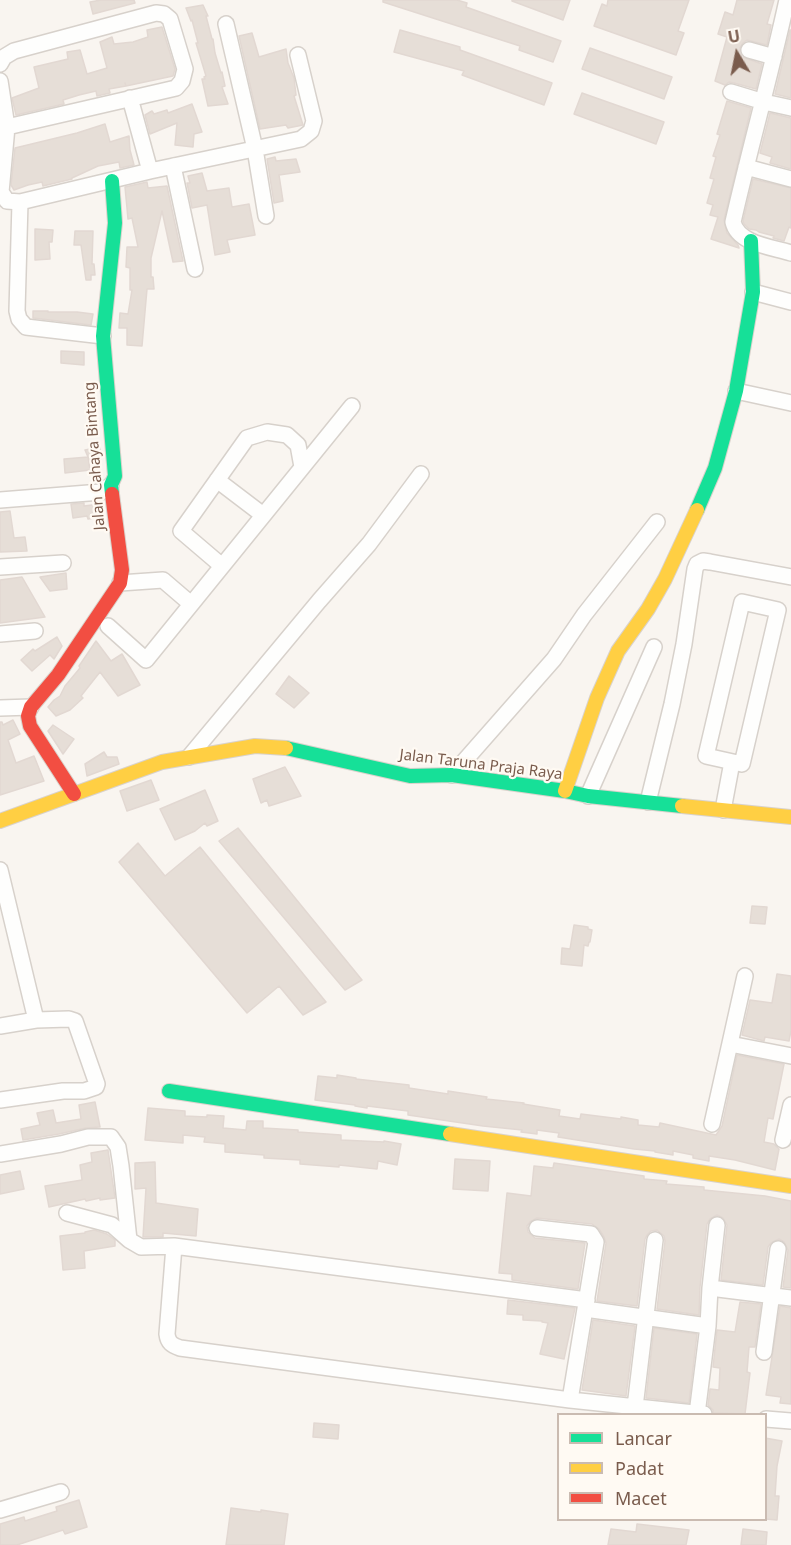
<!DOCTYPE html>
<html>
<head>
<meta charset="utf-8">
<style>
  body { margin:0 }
  #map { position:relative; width:791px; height:1545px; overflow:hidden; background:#f9f5f0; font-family:"Noto Sans",sans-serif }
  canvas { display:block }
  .legend { position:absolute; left:557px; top:1413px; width:210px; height:108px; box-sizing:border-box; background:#fffaf3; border:2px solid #cabbb1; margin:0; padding:8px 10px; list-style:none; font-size:18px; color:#7a5c4d }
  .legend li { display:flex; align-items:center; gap:12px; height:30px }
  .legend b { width:30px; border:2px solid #cabbb1 }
  .north { position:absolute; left:707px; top:24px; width:60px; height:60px; -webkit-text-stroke:4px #fffaf3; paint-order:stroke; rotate:350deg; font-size:16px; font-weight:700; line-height:24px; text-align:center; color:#7a5c4d }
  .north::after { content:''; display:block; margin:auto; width:21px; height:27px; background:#7a5c4d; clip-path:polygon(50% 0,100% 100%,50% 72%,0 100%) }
</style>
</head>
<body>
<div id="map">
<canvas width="791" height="1545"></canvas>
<ul class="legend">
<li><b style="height:8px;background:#16e098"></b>Lancar</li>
<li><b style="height:8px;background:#ffcf43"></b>Padat</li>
<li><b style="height:8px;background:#f24e42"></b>Macet</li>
</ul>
<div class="north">U</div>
</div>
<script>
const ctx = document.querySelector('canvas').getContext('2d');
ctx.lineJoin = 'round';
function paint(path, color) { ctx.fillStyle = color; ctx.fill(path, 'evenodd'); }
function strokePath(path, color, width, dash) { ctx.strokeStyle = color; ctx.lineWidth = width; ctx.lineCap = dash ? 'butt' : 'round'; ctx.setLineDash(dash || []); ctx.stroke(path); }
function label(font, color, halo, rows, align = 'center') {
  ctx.font = font + ' "Noto Sans",sans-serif'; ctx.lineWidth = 4.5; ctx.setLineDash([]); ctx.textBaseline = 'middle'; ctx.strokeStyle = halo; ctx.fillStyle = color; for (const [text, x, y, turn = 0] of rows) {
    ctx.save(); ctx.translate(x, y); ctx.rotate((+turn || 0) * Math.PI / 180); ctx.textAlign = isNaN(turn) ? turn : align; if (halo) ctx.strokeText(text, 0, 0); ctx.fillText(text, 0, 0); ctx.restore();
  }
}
const building = new Path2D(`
  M101,0H134L135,3L93,14L90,2Z
  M383,0H457L467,3L466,7L561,41L553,62L519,50L520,46L383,2Z
  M512,0H570L563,20L512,1Z
  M608,0H689L678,31L684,33L676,55L594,26L602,4L607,6Z
  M737,0H774L767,24L771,25L767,45L747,40L743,43L740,48V53L742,57L762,64L756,89L734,83L729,82L725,85L715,81L727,37L718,34L725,12L733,15Z
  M203,5L208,16H206L212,39H213L215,53L221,73L222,72L225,86L222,87L228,104L208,106L202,79H205L204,77L206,76L196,43H198L192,20L191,21L186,8Z
  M162,27L175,69L173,76L126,86L125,83L126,86L109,89L110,93L97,96L96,91L79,95L63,100L64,104L16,115L12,98L39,88L34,67L68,59L67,52L80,50L87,74L107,68L100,42L112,37L114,44L133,42L148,37L147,30Z
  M400,30L460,47V50L552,83L544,105L462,75L464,71L394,52Z
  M790,30H791V98L775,94Z
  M252,33L259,57L286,49L288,63L294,78L296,95L294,96L303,125L288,128L286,125L260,129L239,36Z
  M590,48L672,77L664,99L582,69Z
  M582,93L664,122L656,144L574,114Z
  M727,101L751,108L724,220L727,233L738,245L739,248L711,239L718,217L710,215L713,205L707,203L714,179L710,178L716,157L713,156L720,135L717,134Z
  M192,104L202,132L194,134L193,147L175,145L177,123L150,134L145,115L152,111L154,114L167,110L168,113Z
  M770,113L791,118V169L770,163L772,157L760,153Z
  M105,124L110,142L129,136L130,150L134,165L120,168L119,162L98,166L72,178V179L43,186L42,182L28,185L14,190L11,185L15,148L77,133Z
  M275,157L276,161L296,159L300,172L279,175L283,201L274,203L267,159Z
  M202,173L207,191L229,188L232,207L249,204L255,235L227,240L230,252L215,255L207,205L192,208L187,183H190L188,176Z
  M753,179L791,188V228L789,227L784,241L773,238L774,236L759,232L756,230L749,229L744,224L743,221Z
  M147,182L148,188L167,186L183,261L173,262L162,211L151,258V277H153L154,289H147L142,346L127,345V328H119L120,313L128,314L132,290H130V268L126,267L127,247H138L132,218L128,219L125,187Z
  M35,229L53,230L52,242H49L50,259L35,260Z
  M75,231H93L92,264H94L95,275H91V280H86L81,245H74Z
  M33,311H48V312H77L93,314L91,325L33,318Z
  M61,351L84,352V365L61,363Z
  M100,447L101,462L90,463L88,457L90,470L65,473L64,459L88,457L85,450Z
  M84,503V506L100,504L101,517L88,519L87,516L73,518L71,504Z
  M10,511L14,538L25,537L27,551L0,552V512Z
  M66,573L67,589L50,591L40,577Z
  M22,577L45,617L0,623V580Z
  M57,637L62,646L54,659L50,655L32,671L21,660L33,649L35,651Z
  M96,641L111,661L122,654L140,685L118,696L100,672L81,696L83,698L70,710L56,716L48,707L54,700L60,696L65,686L80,668L79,666Z
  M289,676L309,693L294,708L276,694Z
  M13,720L20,734L8,740L16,763L34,756L44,781L0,795V722H2L3,725Z
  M53,725L74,739L63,754L48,731Z
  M104,752L107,757H117L119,764L87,776L85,764Z
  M285,767L301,796L269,806L267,800L261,803L253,779Z
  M151,780L159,800L127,811L120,791Z
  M205,790L218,821L207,826L205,823L195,831L175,840L160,809Z
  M238,828L362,980L345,990L219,841Z
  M138,843L165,876L200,847L326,1002L303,1015L279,986L247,1013L119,862Z
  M752,906L767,907L765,924L750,923Z
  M574,925L588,927V929L592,930L590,942H589L588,946L584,945L582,966L561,964L562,948L570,949Z
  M777,974L791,976V1031L789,1041L765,1037L764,1041L742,1035L750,1000L772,1003Z
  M737,1055L784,1064L773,1119L768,1118L764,1142L774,1144L779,1149L775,1170L735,1160L709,1156V1161L693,1158V1155L673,1151V1155L655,1152V1151L634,1149L558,1137L559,1133L537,1130V1134L521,1132L522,1130L483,1126L408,1115V1111L367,1106V1108L355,1106V1105L315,1100L318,1076L337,1078V1075L356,1078V1079L409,1085V1088L448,1094V1091L487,1097L486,1099L524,1103L523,1104L560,1110L559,1116L580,1119L581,1114L621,1119V1117L638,1120V1125L659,1127L660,1123L716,1135L722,1126Z
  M95,1102L100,1127L86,1128L59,1134L23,1140L21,1129L40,1125L37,1113L53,1110L56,1123L81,1119L79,1105Z
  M148,1108L185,1111V1116L207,1117V1115L224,1116L223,1128L246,1130L247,1121H263V1128L298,1130V1132L341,1135V1140L384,1142V1141L401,1144L397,1165L378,1161L377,1169L339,1165V1167L300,1164V1160L264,1158V1155L225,1152V1144L204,1142L205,1137L183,1135V1143L145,1140Z
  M108,1150L115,1198L100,1200V1198L86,1201L85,1199L49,1207L45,1186L82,1180L80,1165L92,1162L91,1153Z
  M455,1159L490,1161L488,1191L453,1189Z
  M155,1162L156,1203L198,1209L196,1236L163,1233V1237H143L146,1188L135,1189V1163Z
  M554,1163L644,1176V1179L667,1181L666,1184L704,1187V1190L765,1196L791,1201V1288L783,1287L788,1250L784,1242L779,1239L771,1243L768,1247L763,1285L721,1280L727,1225L723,1218L717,1215L710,1219L707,1224L700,1287L699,1315L657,1309L665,1241L664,1236L657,1230L651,1231L647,1235L645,1239L637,1306L597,1301L606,1243L604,1237L599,1229L592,1224L537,1218L530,1222L527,1226L528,1232L535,1238L585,1243L578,1289L512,1280V1274L499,1273L507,1193L531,1196L534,1166L553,1168Z
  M20,1171L24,1189L0,1194V1175Z
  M94,1230L107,1234L115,1240V1246L84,1251L85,1268L63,1270L60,1236L85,1233V1232Z
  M508,1300L575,1308L564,1359L540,1354L548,1323L542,1322V1321L523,1320V1315L507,1314Z
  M740,1302L761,1304L755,1347H749L747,1372L750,1373L745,1414L713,1413V1410L708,1405L710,1389L719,1390L720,1368L713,1367L717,1330L735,1332Z
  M780,1306L791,1308V1404L780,1403L781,1397L766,1395Z
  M593,1320L635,1326L626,1396L582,1390Z
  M654,1328L697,1334L689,1403L646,1398Z
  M314,1423L339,1425L338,1439L313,1437Z
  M765,1438L782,1441L777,1466L775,1496H779L777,1520L765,1519Z
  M79,1500L87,1527L65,1534L63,1530L17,1545H0V1524L24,1517L25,1521L57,1511L56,1507Z
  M231,1508L261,1512V1510L288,1514L284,1545H226Z
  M637,1524L689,1530L686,1545H608L611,1529L636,1532Z
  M743,1529L767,1532L766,1545H741Z`);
paint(building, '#e6ded7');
strokePath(building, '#e2d8d2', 1.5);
const street = new Path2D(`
  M787,0C771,74 750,147 733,222C738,244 772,247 791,253
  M226,24L255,149L266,216
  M749,50L774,57
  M0,64L4,57L14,51L156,13L164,14L170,19L185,69L182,81L176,88L7,127
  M0,81L7,127L1,192L7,201L20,202L150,171
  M731,92L764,102L791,108
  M130,98L150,171L301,139L311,131L314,121L298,55
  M173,166L195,269
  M746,167L791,179
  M20,202L17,311L19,319L26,327L103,336
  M753,292L791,302
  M736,391L791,403
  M217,480L263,515
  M0,500L101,492L111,485
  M222,566L181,531L247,438L267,432L287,435L298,445L302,467
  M0,567L63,563
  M120,583L163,580L191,604
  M742,602L778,610L742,764L706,756Z
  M108,626L146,660L352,406
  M0,634L35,631
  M0,708L31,707
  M189,757L319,601L369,544L421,474
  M452,775L554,659L584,615L657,522
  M588,796L654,647
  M648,802L672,704L684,644L695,569L697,564L703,561L710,562L791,577
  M723,810L732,762
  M0,870L36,1020L69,1019L75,1021L97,1084L96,1087L84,1091H63L0,1100
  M0,1026L36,1020
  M730,1044L791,1056
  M712,1124L745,976
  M783,1140L791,1105
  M0,1154L61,1144L88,1137H111L118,1147L121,1166L129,1240
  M67,1213L112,1225L129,1240L141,1247L174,1246L587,1300
  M537,1228L591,1234L596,1242L570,1400L704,1414
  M174,1246L167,1334C168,1343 172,1345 180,1348L570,1400
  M710,1288L791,1298
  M585,1309L708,1326
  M764,1352L778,1249
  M635,1407L655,1240
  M697,1414L708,1326L710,1288L717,1225
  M766,1419L791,1421
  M0,1510L61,1492`);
const fast = new Path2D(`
  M112,181L115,223L103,336L115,476L111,485L112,494
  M697,510L715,468L736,391L753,292L751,241
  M286,748L410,776L452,775L565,791L588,796L682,806
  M169,1091L450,1134`);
const slow = new Path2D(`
  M565,791L597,698L618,651L648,609L665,579L697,510
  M682,806L791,817
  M0,821L162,762L255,746L286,748
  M450,1134L791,1186`);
const jam = new Path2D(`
  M74,794L30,726L28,716L31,707L58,675L120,583L122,570L112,494`);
strokePath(street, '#d7d1cb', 18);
strokePath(fast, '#d9d2cb', 16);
strokePath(slow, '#d9d2cb', 16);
strokePath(jam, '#d9d2cb', 16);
strokePath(street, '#fefefd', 15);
strokePath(fast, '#16e098', 14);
strokePath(slow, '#ffcf43', 14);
strokePath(jam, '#f24e42', 14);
label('15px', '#7a5c4d', '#fffaf3', [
  ["Jalan Cahaya Bintang",95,456,-94],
  ["Jalan Taruna Praja Raya",481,765,7]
]);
</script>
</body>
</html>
